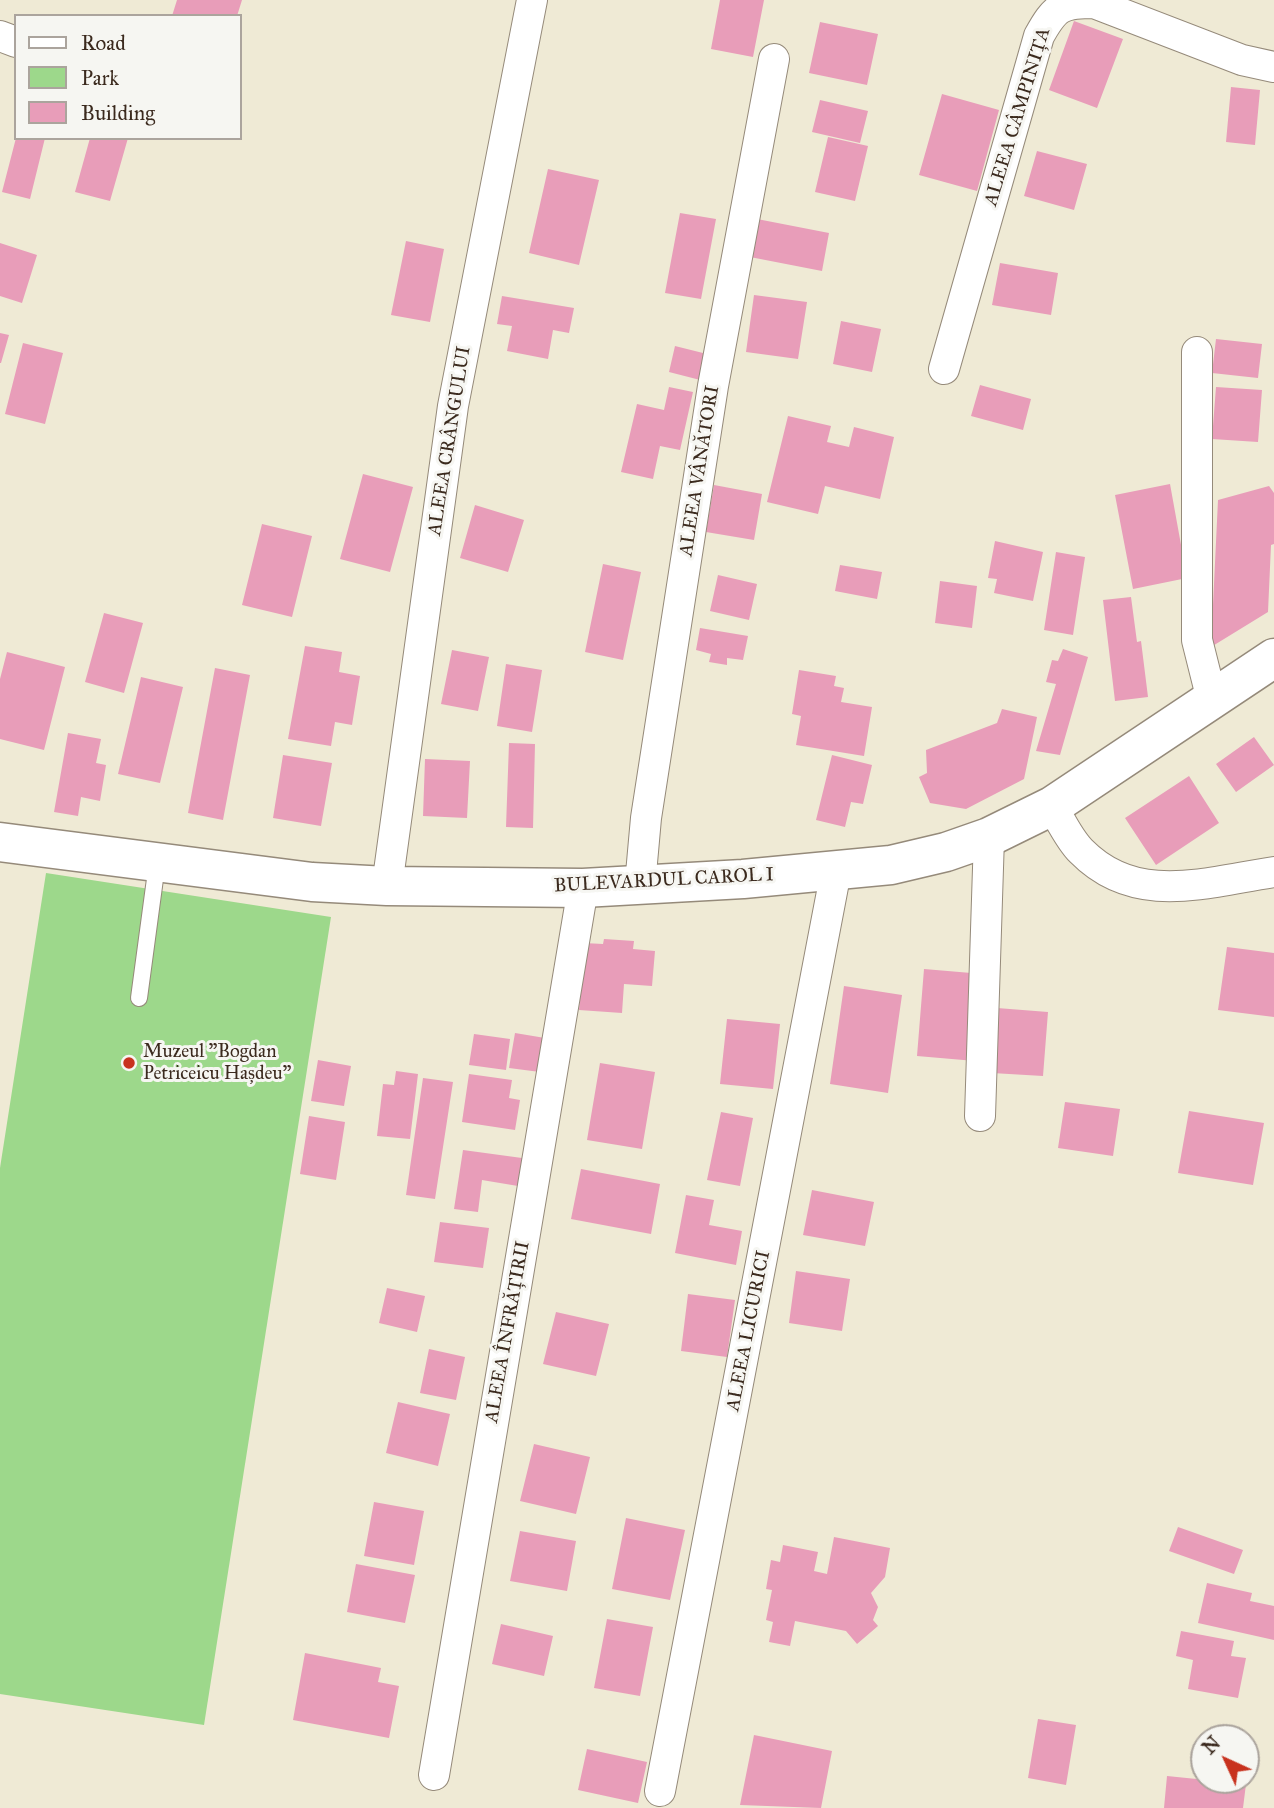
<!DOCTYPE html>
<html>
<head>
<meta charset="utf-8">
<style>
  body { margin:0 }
  #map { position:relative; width:1274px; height:1808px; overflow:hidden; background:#efead5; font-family:"IM FELL Great Primer",serif }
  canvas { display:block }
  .legend { position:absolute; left:14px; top:14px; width:228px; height:126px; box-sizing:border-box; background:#f6f6f2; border:2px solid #aba49d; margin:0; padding:9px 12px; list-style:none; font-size:21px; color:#3b2a1e }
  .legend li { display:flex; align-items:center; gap:14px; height:35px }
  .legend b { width:35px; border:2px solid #aba49d }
  .north { position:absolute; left:1190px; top:1724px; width:70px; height:70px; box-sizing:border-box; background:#f6f6f2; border:2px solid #aba49d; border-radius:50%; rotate:315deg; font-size:19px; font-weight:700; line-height:28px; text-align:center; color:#3b2a1e }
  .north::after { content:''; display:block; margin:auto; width:24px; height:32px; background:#c8321e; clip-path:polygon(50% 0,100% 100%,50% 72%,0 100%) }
</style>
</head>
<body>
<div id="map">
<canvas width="1274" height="1808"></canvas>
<ul class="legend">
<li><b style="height:9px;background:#fff"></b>Road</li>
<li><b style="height:19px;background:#9dd88b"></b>Park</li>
<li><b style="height:19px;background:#e89db9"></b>Building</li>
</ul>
<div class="north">N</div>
</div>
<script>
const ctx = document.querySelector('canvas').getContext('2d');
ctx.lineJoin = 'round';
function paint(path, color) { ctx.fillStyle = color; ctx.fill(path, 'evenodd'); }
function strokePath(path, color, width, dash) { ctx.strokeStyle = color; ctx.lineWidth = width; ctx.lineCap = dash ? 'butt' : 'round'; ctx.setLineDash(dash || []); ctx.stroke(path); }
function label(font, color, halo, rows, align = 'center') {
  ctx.font = font + ' "IM FELL Great Primer",serif'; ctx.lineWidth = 6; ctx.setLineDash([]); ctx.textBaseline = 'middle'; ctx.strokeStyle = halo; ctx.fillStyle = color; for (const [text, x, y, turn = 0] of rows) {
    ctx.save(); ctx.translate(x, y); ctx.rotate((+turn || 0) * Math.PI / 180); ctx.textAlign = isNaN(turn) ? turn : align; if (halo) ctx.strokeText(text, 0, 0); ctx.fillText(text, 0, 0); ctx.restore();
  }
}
paint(new Path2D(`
  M46,873L331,917L204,1725L0,1694V1168Z`), '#9dd88b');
paint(new Path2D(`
  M177,0H242L237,16H172Z
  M720,0H764L753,57L711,49Z
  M1074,21L1123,39L1097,108L1049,90Z
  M820,22L878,34L867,85L809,73Z
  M1231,87L1260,90L1255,145L1226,142Z
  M942,94L999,110L977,191L919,175Z
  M820,100L868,111L860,143L812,132Z
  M828,137L868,146L855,201L815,192Z
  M16,138H45L30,199L2,192Z
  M90,138H128L110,201L75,192Z
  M1037,151L1087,164L1074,210L1024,196Z
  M548,169L599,180L579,265L529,253Z
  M680,213L716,219L701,299L665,293Z
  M757,219L829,233L822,271L750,257Z
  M406,241L444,249L430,322L391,315Z
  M0,243L37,255L22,303L0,296Z
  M1000,263L1058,273L1051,315L992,305Z
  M754,295L807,302L798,359L746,352Z
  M502,296L574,308L569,333L553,330L548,359L507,351L512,326L497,324Z
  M841,321L881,329L872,372L833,364Z
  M0,333L9,335L1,363H0Z
  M1216,339L1262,344L1258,378L1212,373Z
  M23,343L63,353L45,424L5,414Z
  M675,346L715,356L708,382L669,372Z
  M980,385L1031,399L1023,430L971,416Z
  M669,387L693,392L680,450L660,446L653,479L621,472L637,404L664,410Z
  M1216,387L1262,390L1258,442L1212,439Z
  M788,416L831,426L827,442L849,447L854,427L894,437L880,499L825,486L818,514L767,502Z
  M363,474L413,487L390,572L340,559Z
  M1170,484L1187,578L1133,589L1115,495Z
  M714,485L762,494L754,540L706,532Z
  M1269,486L1274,493V544L1271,545L1268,612L1211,647L1218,500Z
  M475,505L524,520L508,572L460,558Z
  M262,524L312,536L292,617L242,605Z
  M995,541L1043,552L1033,601L994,593L997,579L988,578Z
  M1056,552L1085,557L1073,635L1044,630Z
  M603,564L641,572L623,660L585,652Z
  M840,565L882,572L877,599L835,591Z
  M718,575L757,584L749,620L710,611Z
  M940,581L977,586L972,628L935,623Z
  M1131,597L1137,642L1141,641L1148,697L1115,701L1103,600Z
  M104,613L143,623L124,693L85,682Z
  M700,628L748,636L743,660L727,658V665L709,662L711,654L696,650Z
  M305,646L342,652L339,672L360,676L352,725L335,722L331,746L288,739Z
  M1063,649L1088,657L1060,755L1036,751L1056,684L1046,682L1052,660L1058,661Z
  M452,650L489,657L478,711L441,704Z
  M7,652L65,667L44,750L0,739V679Z
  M506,664L542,670L532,732L497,726Z
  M215,668L250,675L223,820L188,813Z
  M799,670L836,676L834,686L844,688L841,702L872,707L864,756L796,745L801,716L792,714Z
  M141,677L183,687L160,783L118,774Z
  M1002,709L1037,717L1024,779L966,809L930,803L919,777L927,773L926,750L997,723Z
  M68,733L101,739L96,763L106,765L100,801L81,797L78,816L54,812Z
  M1254,737L1274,765L1236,792L1216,764Z
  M509,743L535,744L533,828L506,827Z
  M283,755L332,763L321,826L273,818Z
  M832,755L872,765L863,804L851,802L845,827L816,820Z
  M425,759L470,761L467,818L423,816Z
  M1189,776L1219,823L1156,865L1125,818Z
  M604,939L634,941L633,949L655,951L652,986L624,984L622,1013L579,1010L584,943L603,944Z
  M1227,947L1274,953V1017L1218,1010Z
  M924,969L983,974L975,1061L917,1056Z
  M844,986L902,995L888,1093L830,1084Z
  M997,1008L1048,1012L1043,1076L992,1073Z
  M727,1019L780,1024L773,1089L720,1084Z
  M515,1033L545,1038L540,1072L509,1068Z
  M474,1034L510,1039L506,1070L469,1065Z
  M318,1060L351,1066L344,1106L311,1101Z
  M600,1063L655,1072L642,1149L587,1140Z
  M396,1071L418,1074L410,1139L377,1136L383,1084L394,1085Z
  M469,1074L512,1080L509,1098L520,1100L515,1130L462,1122Z
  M423,1078L453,1082L435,1199L406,1195Z
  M1065,1102L1120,1109L1113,1156L1058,1148Z
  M1189,1111L1264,1123L1253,1185L1178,1173Z
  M721,1112L753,1118L740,1186L707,1180Z
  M309,1116L345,1122L336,1180L300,1174Z
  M463,1150L522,1158L518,1186L482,1180L478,1212L454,1209Z
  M581,1169L660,1184L651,1234L571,1219Z
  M812,1190L874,1202L865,1246L803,1235Z
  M686,1195L714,1200L709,1225L742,1231L736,1265L675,1253Z
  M440,1222L489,1228L483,1268L434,1262Z
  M796,1271L850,1279L842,1331L789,1323Z
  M387,1288L425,1296L417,1332L379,1323Z
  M688,1294L735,1300L727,1357L681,1351Z
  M556,1312L609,1324L596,1376L543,1364Z
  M429,1349L465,1357L456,1400L420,1393Z
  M398,1402L450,1414L438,1466L386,1453Z
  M534,1444L590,1457L576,1514L520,1501Z
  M374,1502L424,1511L414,1565L364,1556Z
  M626,1518L685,1530L670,1600L612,1589Z
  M1178,1527L1243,1550L1234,1574L1169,1551Z
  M520,1531L576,1541L567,1591L510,1581Z
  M834,1537L890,1548L885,1577L871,1593L878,1607L873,1620L878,1626L857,1644L846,1631L795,1621L790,1646L769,1642L773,1622L766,1620L772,1590L766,1589L771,1560L780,1562L783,1545L818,1552L814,1571L827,1574Z
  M356,1564L415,1575L405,1623L347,1612Z
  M1207,1583L1252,1593L1250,1601L1274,1606V1640L1198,1623Z
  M607,1619L653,1627L640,1696L594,1688Z
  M501,1624L553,1636L544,1676L492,1664Z
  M1181,1631L1234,1641L1231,1656L1246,1658L1238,1698L1188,1689L1193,1660L1176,1656Z
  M305,1653L381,1668L378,1682L399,1686L389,1738L293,1720Z
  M1038,1719L1076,1725L1066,1785L1028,1778Z
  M754,1735L832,1751L821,1808L740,1805Z
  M587,1749L647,1762L638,1803L578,1790Z
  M1167,1776L1246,1784L1243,1808H1164Z`), '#e89db9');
const lane = new Path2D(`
  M139,998L157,864`);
const street = new Path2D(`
  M0,36L16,42
  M1197,352V640L1212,700
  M944,369L1039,36C1055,7 1061,3 1094,3L1242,60L1274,67
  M1052,806C1061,821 1069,839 1081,851C1136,907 1206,882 1274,872
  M640,885L646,818L713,386L774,59
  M387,886L453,406L532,0
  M980,1116L989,837
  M434,1775L583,888
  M660,1791L836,871`);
const primary = new Path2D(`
  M0,842L312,882L387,886L583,888L743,879L891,865L946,852L989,837L1052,806L1274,658`);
strokePath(lane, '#958a7a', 18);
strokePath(street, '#958a7a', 32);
strokePath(primary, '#958a7a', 41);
strokePath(lane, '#fff', 16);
strokePath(street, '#fff', 30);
strokePath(primary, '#fff', 38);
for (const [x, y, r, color] of [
  [129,1063,7,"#c8321e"]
]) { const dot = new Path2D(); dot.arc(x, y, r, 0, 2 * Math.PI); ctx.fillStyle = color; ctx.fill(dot); strokePath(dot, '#f6f6f2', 2.5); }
label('19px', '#3b2a1e', '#f6f6f2', [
  ["ALEEA CÂMPINIȚA",1018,117,-73],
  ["ALEEA CRÂNGULUI",450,441,-81],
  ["ALEEA VÂNĂTORI",700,471,-81],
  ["BULEVARDUL CAROL I",664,881,-3],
  ["ALEEA LICURICI",749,1331,-79],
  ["ALEEA ÎNFRĂȚIRII",508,1332,-80]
]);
label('19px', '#3b2a1e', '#f6f6f2', [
  ["Muzeul \"Bogdan",143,1052],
  ["Petriceicu Hașdeu\"",143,1074]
], 'left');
</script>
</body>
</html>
